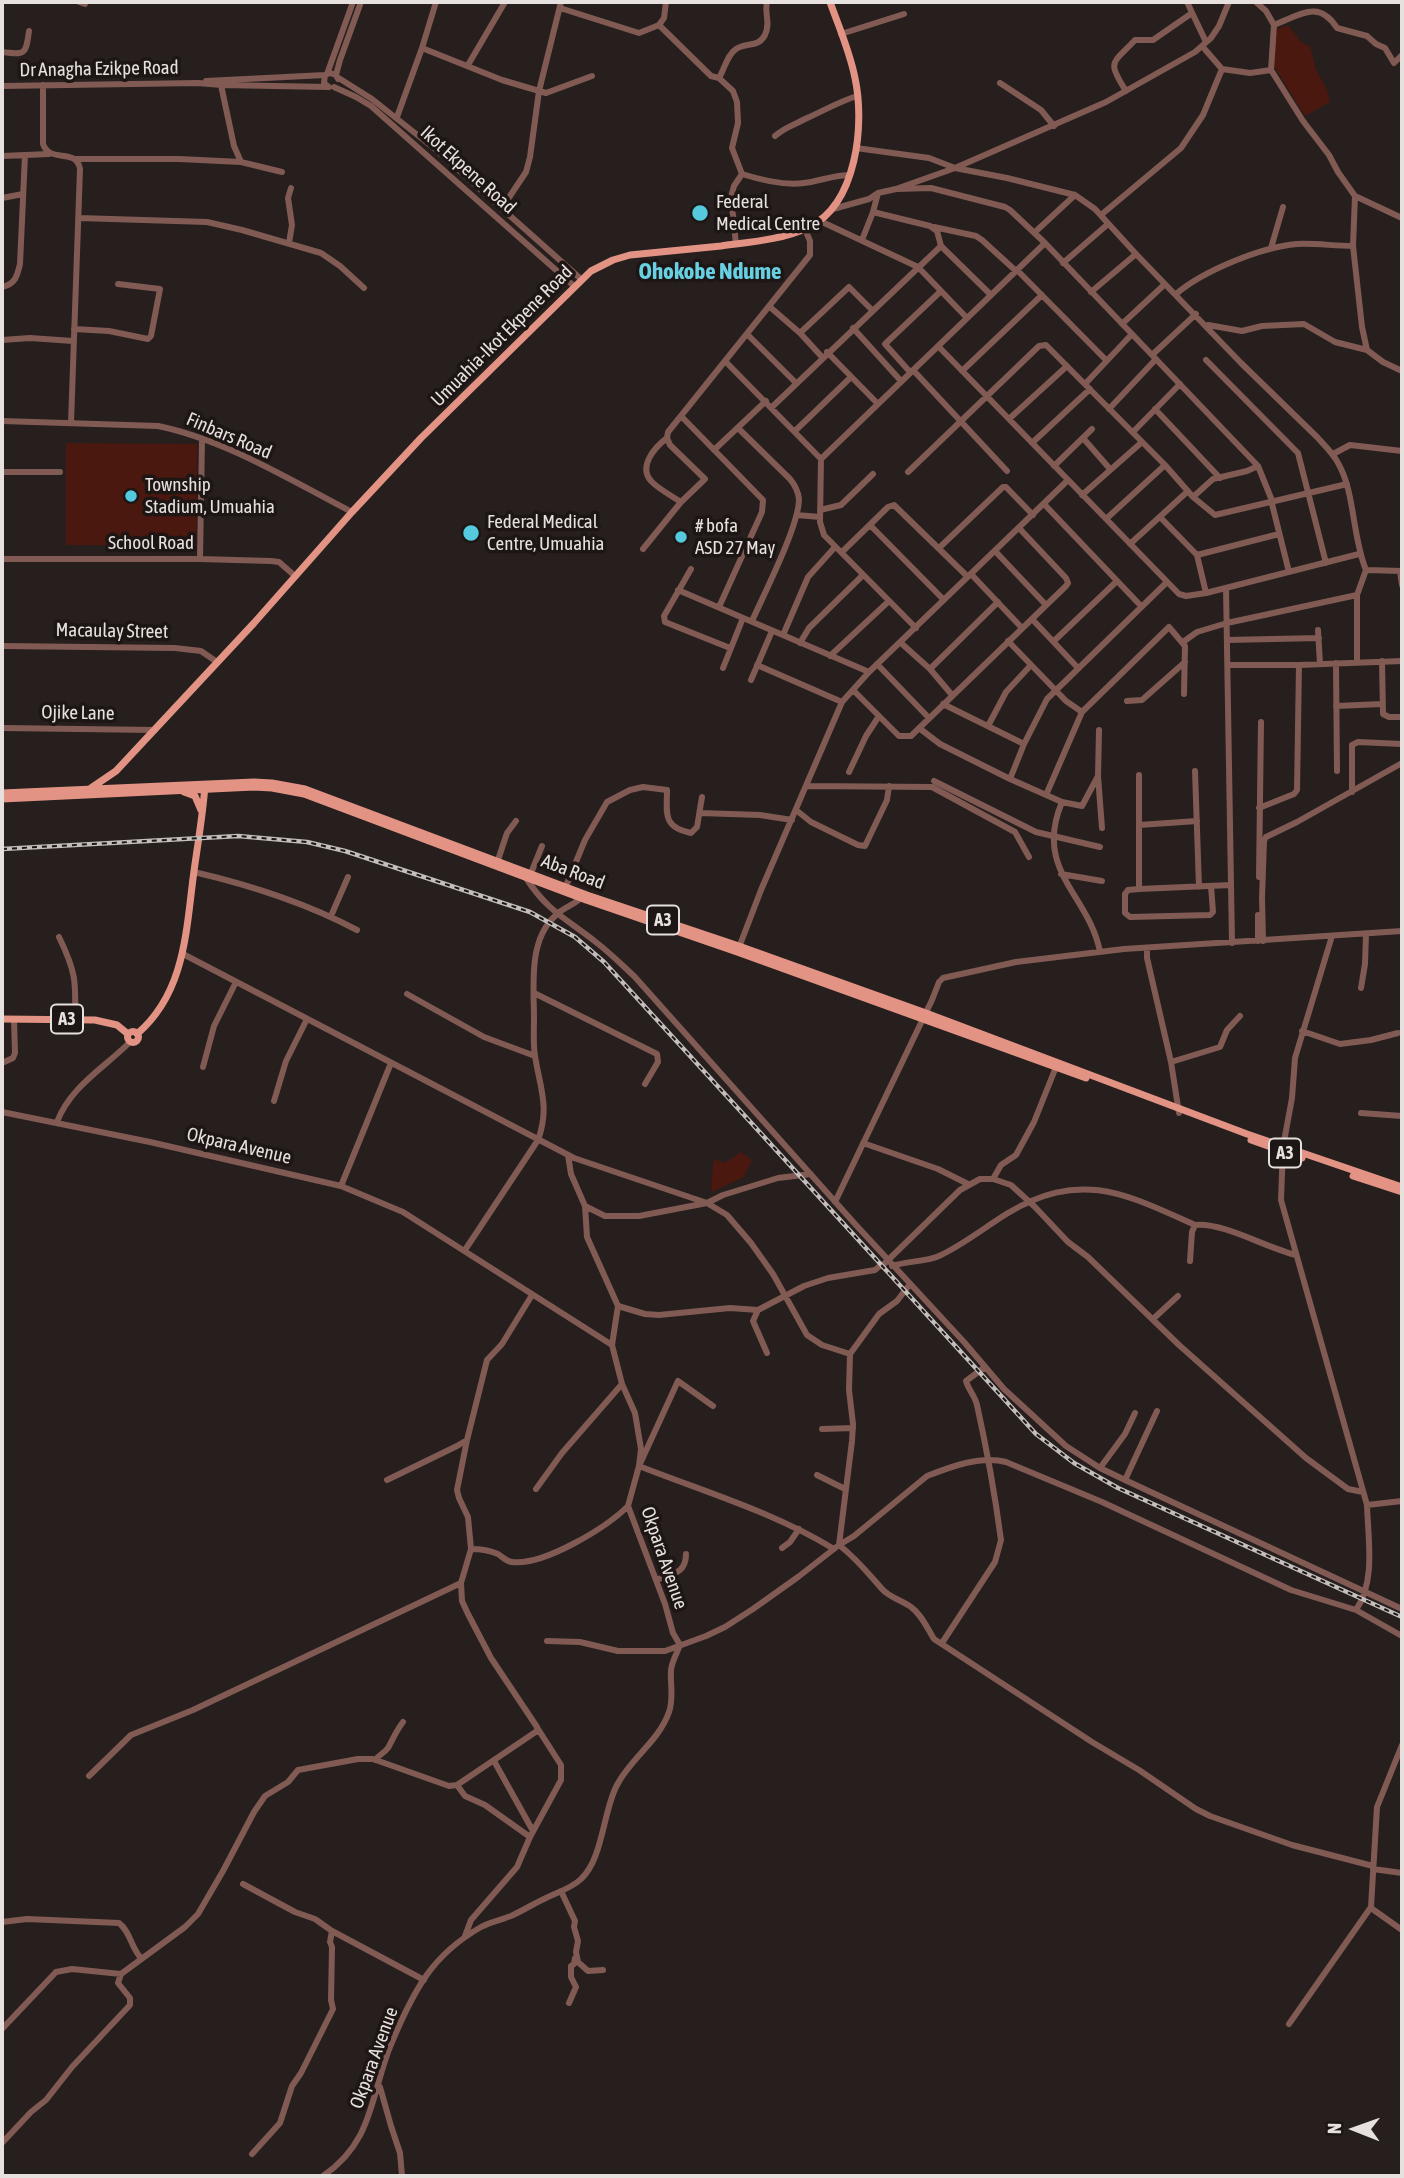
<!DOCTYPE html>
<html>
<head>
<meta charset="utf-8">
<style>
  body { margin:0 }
  #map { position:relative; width:1404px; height:2178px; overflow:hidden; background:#261f1e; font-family:"Asap Condensed",sans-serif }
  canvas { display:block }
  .frame { position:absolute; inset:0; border:4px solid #e6e1df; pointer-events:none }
  .north { position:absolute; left:1320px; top:2094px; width:70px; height:70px; -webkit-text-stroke:5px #1d1614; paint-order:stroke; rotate:271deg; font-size:19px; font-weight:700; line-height:28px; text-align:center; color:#e6e1df }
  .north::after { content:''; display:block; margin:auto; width:24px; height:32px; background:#e6e1df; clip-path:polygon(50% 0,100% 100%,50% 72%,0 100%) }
</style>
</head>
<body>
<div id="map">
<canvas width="1404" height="2178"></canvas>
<div class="frame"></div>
<div class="north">N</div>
</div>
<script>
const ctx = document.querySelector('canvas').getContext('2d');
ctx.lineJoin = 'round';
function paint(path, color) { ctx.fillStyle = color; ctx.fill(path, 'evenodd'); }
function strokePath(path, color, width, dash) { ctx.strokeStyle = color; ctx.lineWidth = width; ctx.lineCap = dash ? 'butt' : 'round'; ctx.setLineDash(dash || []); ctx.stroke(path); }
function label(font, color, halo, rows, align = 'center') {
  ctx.font = font + ' "Asap Condensed",sans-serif'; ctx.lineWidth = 7; ctx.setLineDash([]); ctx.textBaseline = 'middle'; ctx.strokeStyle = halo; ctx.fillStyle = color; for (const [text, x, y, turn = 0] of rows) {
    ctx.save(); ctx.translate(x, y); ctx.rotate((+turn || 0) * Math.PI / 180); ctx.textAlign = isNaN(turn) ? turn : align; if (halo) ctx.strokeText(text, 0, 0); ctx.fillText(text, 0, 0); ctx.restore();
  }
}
paint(new Path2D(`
  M1288,25L1301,42L1310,46L1316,70L1326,87L1330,102L1305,116L1274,66L1275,30Z
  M66,443L197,444L196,546L66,545Z
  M741,1152L752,1160L744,1177L712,1192L711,1184L714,1159L725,1163Z`), '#4b1810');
strokePath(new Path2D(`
  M79,2L85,4
  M436,2L422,48L502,80L546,93L592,76
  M1187,2L1206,42
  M1256,2L1266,11L1274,25L1271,70L1303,121L1329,155L1338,172L1355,196L1402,218
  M560,8L639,33L659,25L664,18L666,2
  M659,25L711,76L719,78C725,68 727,55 736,49C747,42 758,48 765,35C771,23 764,13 767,2
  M1274,25C1302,14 1319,0 1337,28L1367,36L1376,44L1385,48L1394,63L1402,55
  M841,34L904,14
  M1202,46L1222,69L1250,73L1271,70
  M2,52C25,55 26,55 29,31
  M468,65L505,2
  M327,74L353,2
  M325,75L324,83L329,87
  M336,75L340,60L361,2
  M337,77L372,99L435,149L581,279
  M719,78L733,91L737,102L738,123L732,148L742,174L734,186L731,197L736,244
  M206,81L325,75L330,73L336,75L338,79
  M1000,83L1041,110L1054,126
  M43,85V144C50,164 76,147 80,169L71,423
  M221,85L234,146L241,162L282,172
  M2,86L198,83L221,85L328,87
  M334,87L356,97L371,106L574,286
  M1126,91C1106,60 1113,64 1135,40H1153L1192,13
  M397,117L422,48
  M775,136C785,127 794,125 805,119C823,111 838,102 857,96
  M856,148L929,158L955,168L1007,178L1075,195L1095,209L1136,254L1241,363L1317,437C1324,445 1333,453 1338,463C1355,492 1352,536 1366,570L1402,571
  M2,156L49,154
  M76,159H179L241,162
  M742,174C761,180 784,186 804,183C820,181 834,175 850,175
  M896,189L931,188L1005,207L1010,210L1045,243L1258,466L1273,503L1272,504L1289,572
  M1355,196L1353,246L1362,327L1367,350
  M2,198L23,194
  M502,208L526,172L530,157L539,91L561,2
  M833,209L869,199L878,193L896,189L955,168L1106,102L1195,52L1211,38L1219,26L1229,2
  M873,212L930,226L937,231L941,246L991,295
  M1101,215L1181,148L1203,115L1222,69
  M79,218L207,222L242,230L321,253L340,266L364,288
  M820,221L918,267L967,318
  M934,227L976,236L982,240L1016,271
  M1034,233L1075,195
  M862,240L873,212L878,193
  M289,243L292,225L288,198L291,188
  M1271,248L1283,207
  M1063,263L1108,224
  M1017,270L1106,360
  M2,287C15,284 17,277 20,264L25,155
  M1091,292L1136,254
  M1176,294C1203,271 1261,247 1297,244C1315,243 1334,246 1353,246
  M770,307L800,333L822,357
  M1122,324L1165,284
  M1208,325L1242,331L1262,326L1304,324L1335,342L1367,350L1383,362L1402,371
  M853,328L901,381
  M74,329L109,331L148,339L151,336L160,289L118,284
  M800,333L849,287L872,310
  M748,335L796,383
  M2,340L30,338L73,341
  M938,346L1179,594L1186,596L1206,593L1359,554
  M827,352L878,404
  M1152,355L1196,314
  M1206,360L1298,453L1326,563
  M726,362L821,459L820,522L824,535L916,628
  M913,370L1007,471
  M962,371L1042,295
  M910,372L885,344L941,291
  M1085,384L1132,334
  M772,407L941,246
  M1109,409L1156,359
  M1155,409L1220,478
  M681,416L763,500L762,512L719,607
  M1009,419L1067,366
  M2,421L158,426C226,440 290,480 352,512
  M738,428L790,479C795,485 798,491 799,499C799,526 764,594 752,621
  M795,431L851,377
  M1133,432L1180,384
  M1083,438L1110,469
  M1032,443L1090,389
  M714,450L766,401
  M1333,454L1350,445L1402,451
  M821,459L1045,243
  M1054,466L1092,429
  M2,472H60
  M908,472L1039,346L1046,345L1165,465L1193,497L1215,515L1347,484
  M1082,495L1142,442
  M1193,497L1213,479L1247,471L1258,466
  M681,502C672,496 660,490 652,482C637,467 655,447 667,438L668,432L810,255V241L805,229
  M1044,504L1141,606
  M820,510L841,505L873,474
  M797,515L820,517
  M1160,517L1197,555L1206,593
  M1106,519L1165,465
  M870,525L944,600
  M1130,544L1188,491
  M939,548L1003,487H1006L1033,515
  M643,549L681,502L705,479L670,445L667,438
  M995,551L1046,605
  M842,552L888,507L894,505L968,577
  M1197,555L1279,534
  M2,559H200L271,561L279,562L295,576
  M200,559L202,439
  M691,569L664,616L665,622L730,648
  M1400,571L1402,585
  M971,574L1022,628
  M1226,588L1232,943
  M678,590L869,672
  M1032,619L1078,668
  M1318,630L1320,664
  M783,635L808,577L835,547
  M1227,640L1319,638
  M1008,641L1066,701L1082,712
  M1054,641L1117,581
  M1183,642L1197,632L1227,623L1357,595
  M800,643L809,628L863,575
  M901,643L930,669L952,695
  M2,646L175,648L201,651L217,662
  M830,656L889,601
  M1382,661L1383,714L1389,717H1402
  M1357,662V595L1366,570
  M1336,663L1337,771
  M877,664L929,718
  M757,665L842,702
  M1228,665H1299L1402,661
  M723,668L743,618
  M930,669L998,602
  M751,680L772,631
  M853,690L899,736H911L1066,586L1068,583L1066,578L1019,528
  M1127,701L1142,700L1185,662
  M943,704L1024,744
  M1336,706L1382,704
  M988,726L1006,692L1031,665
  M2,728L155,730
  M919,728L940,744L1010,779L1062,802L1082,806L1098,776L1099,730
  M1195,771L1199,887
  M849,772L866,736L879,716
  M1098,776L1102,828
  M1010,779L1024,744L1047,699L1166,583
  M934,781L1036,832L1100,847
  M806,786L932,787L1015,832L1029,857
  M1352,792V745L1358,742L1402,744
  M1046,795L1082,712L1169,627L1185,646L1184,694
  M1062,802C1033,871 1089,894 1100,952
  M1259,808L1294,794L1297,790L1299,665
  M796,810L811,822L858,845L865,846L887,800L889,786
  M700,813L760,815L792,820
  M1139,825L1197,821
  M498,860L507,833L516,821
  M194,872C250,885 306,903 357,930
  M531,873L542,846
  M1061,874L1102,881
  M1259,877L1261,722
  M526,878C548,912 567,919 597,943C610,953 622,965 634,976L855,1224L964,1342L1004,1389L1066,1446L1100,1468L1125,1480L1402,1609
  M566,886L585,840L607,802L630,790L643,787L667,790C667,813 662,827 691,833L697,827L702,797
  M1211,886L1213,912L1210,915L1130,917L1125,913V894L1128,890L1139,889L1231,885
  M1139,889V775
  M331,916L348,877
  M59,937C76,972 76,981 75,1019
  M1258,941V915
  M1263,941L1262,898L1264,841L1266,837L1297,822L1402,763
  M1147,948V958L1171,1062L1179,1113
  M738,950L761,890L842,702L869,672L1067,481
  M183,954L574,1158L707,1203L727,1215L751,1243L773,1274L807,1335L822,1345L850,1354L849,1390L853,1424L852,1441L839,1545C857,1559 867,1572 882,1589C890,1598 902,1600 911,1607C922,1615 927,1628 934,1639L1092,1742L1139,1770L1196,1809L1210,1816L1292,1845L1373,1866
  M1361,988L1365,964L1366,934
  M534,993L657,1054L658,1062L645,1084
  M407,994L484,1037L535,1056
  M1302,1031L1340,1044L1371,1040L1398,1033
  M1171,1062L1220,1047L1227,1030L1240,1016
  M2,1063L13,1058L15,1053L14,1019
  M203,1067L214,1026L236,982
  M274,1101L286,1061L307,1019
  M2,1112L150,1142L341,1186L403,1212L612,1345L622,1384L635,1413L641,1449L639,1466L628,1506L665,1604L673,1633L680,1645C677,1653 672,1661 671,1670C670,1684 674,1698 669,1712C659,1741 631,1758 617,1785C603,1811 603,1859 581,1879C572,1888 556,1893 544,1899C533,1904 522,1911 511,1916C501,1920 490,1922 481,1927C460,1939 440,1956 426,1976C410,1999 398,2027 388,2052C370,2102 371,2143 323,2176
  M1361,1113L1402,1116
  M57,1122C70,1087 104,1068 130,1042
  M863,1143L938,1169L968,1184
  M568,1155L571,1174L585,1206L587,1237L618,1306L612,1345
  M993,1179L1011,1185L1035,1207L1068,1242L1088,1257L1179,1345L1306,1458L1348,1489L1363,1492
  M341,1186L391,1063
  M835,1202L932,1000L939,982L943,978L1016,962L1124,949L1402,931
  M585,1206L605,1216H639L707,1203L723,1195L778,1178L811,1174
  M465,1250L538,1140C550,1107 540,1088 535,1056C533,1043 534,1031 534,1018C534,986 528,941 555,916C561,909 572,906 581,898
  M1190,1261L1192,1232L1195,1225
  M892,1266C907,1261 925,1262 939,1256C963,1245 985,1227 1008,1213C1081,1170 1124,1193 1195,1225C1223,1222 1266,1248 1296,1255
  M618,1306L645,1314L659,1315L730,1308L758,1310L804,1286L828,1278L875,1270L881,1265L882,1266L960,1190L980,1179H993L1001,1165L1016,1155L1034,1122L1056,1067
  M758,1310L753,1321L767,1353
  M1153,1319L1178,1296
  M850,1354L879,1314L897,1301L910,1284
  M713,1406L678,1381L639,1466C705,1492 773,1512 834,1549
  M822,1429L853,1428
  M1100,1468L1125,1434L1135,1413
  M817,1475L845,1489
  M387,1480L457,1446L467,1440L487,1360L502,1344L532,1295
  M1125,1480L1157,1411
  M536,1489L562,1453L622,1384
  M1367,1505L1402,1501
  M782,1548L790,1542L799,1529
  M471,1549C481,1549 489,1550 498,1554C503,1557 505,1561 512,1562C543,1566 606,1528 628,1506
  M656,1580C672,1574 686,1574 686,1554
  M1356,1610L1402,1636
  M547,1641L580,1642L618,1651H665L706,1636L725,1627L753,1609L798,1577L839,1545L854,1536L927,1476C950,1467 981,1455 1006,1462L1102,1502L1291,1590L1356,1610C1376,1581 1368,1539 1367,1505L1281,1200L1283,1147L1292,1098L1295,1058L1332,936
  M942,1643L995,1562L1001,1540C995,1495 987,1450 977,1405C975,1396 968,1389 966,1381L985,1367
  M375,1760C379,1755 384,1753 388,1748C393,1739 396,1731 403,1722
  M494,1761L533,1831
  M89,1776L131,1735L193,1710L461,1583L471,1549L468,1517L459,1498L457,1490L467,1440
  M457,1785L465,1796L485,1805L530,1837L517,1867L471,1920L465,1936
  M530,1837L561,1780V1765L538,1729
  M1373,1869L1402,1873
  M243,1884L295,1912L315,1919L332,1931L424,1980
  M561,1891L575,1921L574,1927L578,1941L576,1952L578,1962L588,1971L603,1970
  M1371,1908L1402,1930
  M2,1922L27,1919L119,1923C131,1932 131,1949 142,1959
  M569,2003L576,1987L571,1977V1966L574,1964L575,1958
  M1289,2024L1371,1907L1377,1807L1402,1745
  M2,2029L56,1972L72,1969L121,1974L185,1927L198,1914L223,1871L254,1812L265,1796L288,1782L298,1770L358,1759H373L449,1786L457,1785L537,1731V1727L491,1658L468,1614L462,1601L461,1583
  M380,2087L391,2126L400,2153L402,2176
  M2,2143L31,2112L46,2100L72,2067L130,2005V1998L118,1983L121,1974
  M252,2154L280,2123L292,2086L301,2073L333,2009L331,2000L332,1947L330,1942L332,1931`), '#815b53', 6);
strokePath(new Path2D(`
  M91,788L116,771L254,623L352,512L421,438L591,271L613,260L630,255C660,252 690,249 721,246C750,242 782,240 809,227C857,204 865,124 855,78C850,52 839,27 830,2
  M184,792L195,796L201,810
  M2,793L254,782L272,783L305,789L587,895L739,946L926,1013L1247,1134L1402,1187
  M2,799L254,787L272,788L304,794L586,900L737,952L1086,1078
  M2,1019L95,1020L117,1025L128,1034
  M127.5 1037a5.5 5.5 0 1 1 11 0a5.5 5.5 0 1 1-11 0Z
  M137,1034C186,992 186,929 194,871C198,842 203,814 205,785
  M1251,1140L1302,1158
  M1353,1176L1402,1192`), '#e39384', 7);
const rail = new Path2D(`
  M2,849L238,836L307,842L345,851L530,912L575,937L604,962L1036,1434L1074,1463L1118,1488L1402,1617`);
strokePath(rail, '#c3bebc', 4.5);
strokePath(rail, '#1d1614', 2, [5]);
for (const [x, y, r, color] of [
  [700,213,9,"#55cadf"],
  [131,496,7,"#55cadf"],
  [471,533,9,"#55cadf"],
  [681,537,7,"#55cadf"]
]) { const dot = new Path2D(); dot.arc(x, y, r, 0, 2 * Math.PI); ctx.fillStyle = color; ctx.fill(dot); strokePath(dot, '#1d1614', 2.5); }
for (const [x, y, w] of [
  [663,920,32],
  [67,1019,32],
  [1285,1153,32]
]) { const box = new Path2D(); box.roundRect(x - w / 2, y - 14.5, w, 29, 5); ctx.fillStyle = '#1d1614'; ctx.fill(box); strokePath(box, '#e6e1df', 2); }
label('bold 18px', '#e6e1df', null, [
  ["A3",663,920],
  ["A3",67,1019],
  ["A3",1285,1153]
]);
label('19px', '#e6e1df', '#1d1614', [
  ["Dr Anagha Ezikpe Road",99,69,-1],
  ["Ikot Ekpene Road",468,170,42],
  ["Umuahia-Ikot Ekpene Road",502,336,-45],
  ["Finbars Road",229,436,23],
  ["School Road",151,543],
  ["Macaulay Street",112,631,1],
  ["Ojike Lane",78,713,1],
  ["Aba Road",573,872,21],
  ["Okpara Avenue",239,1146,13],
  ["Okpara Avenue",664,1558,71],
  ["Okpara Avenue",374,2058,-70]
]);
label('19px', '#e6e1df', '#1d1614', [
  ["Federal",716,202],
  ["Medical Centre",716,224],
  ["Township",145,485],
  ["Stadium, Umuahia",145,507],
  ["Federal Medical",487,522],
  ["Centre, Umuahia",487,544],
  ["# bofa",695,526],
  ["ASD 27 May",695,548]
], 'left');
label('bold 23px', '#68d0e3', '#1d1614', [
  ["Ohokobe Ndume",710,272]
]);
</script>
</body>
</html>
